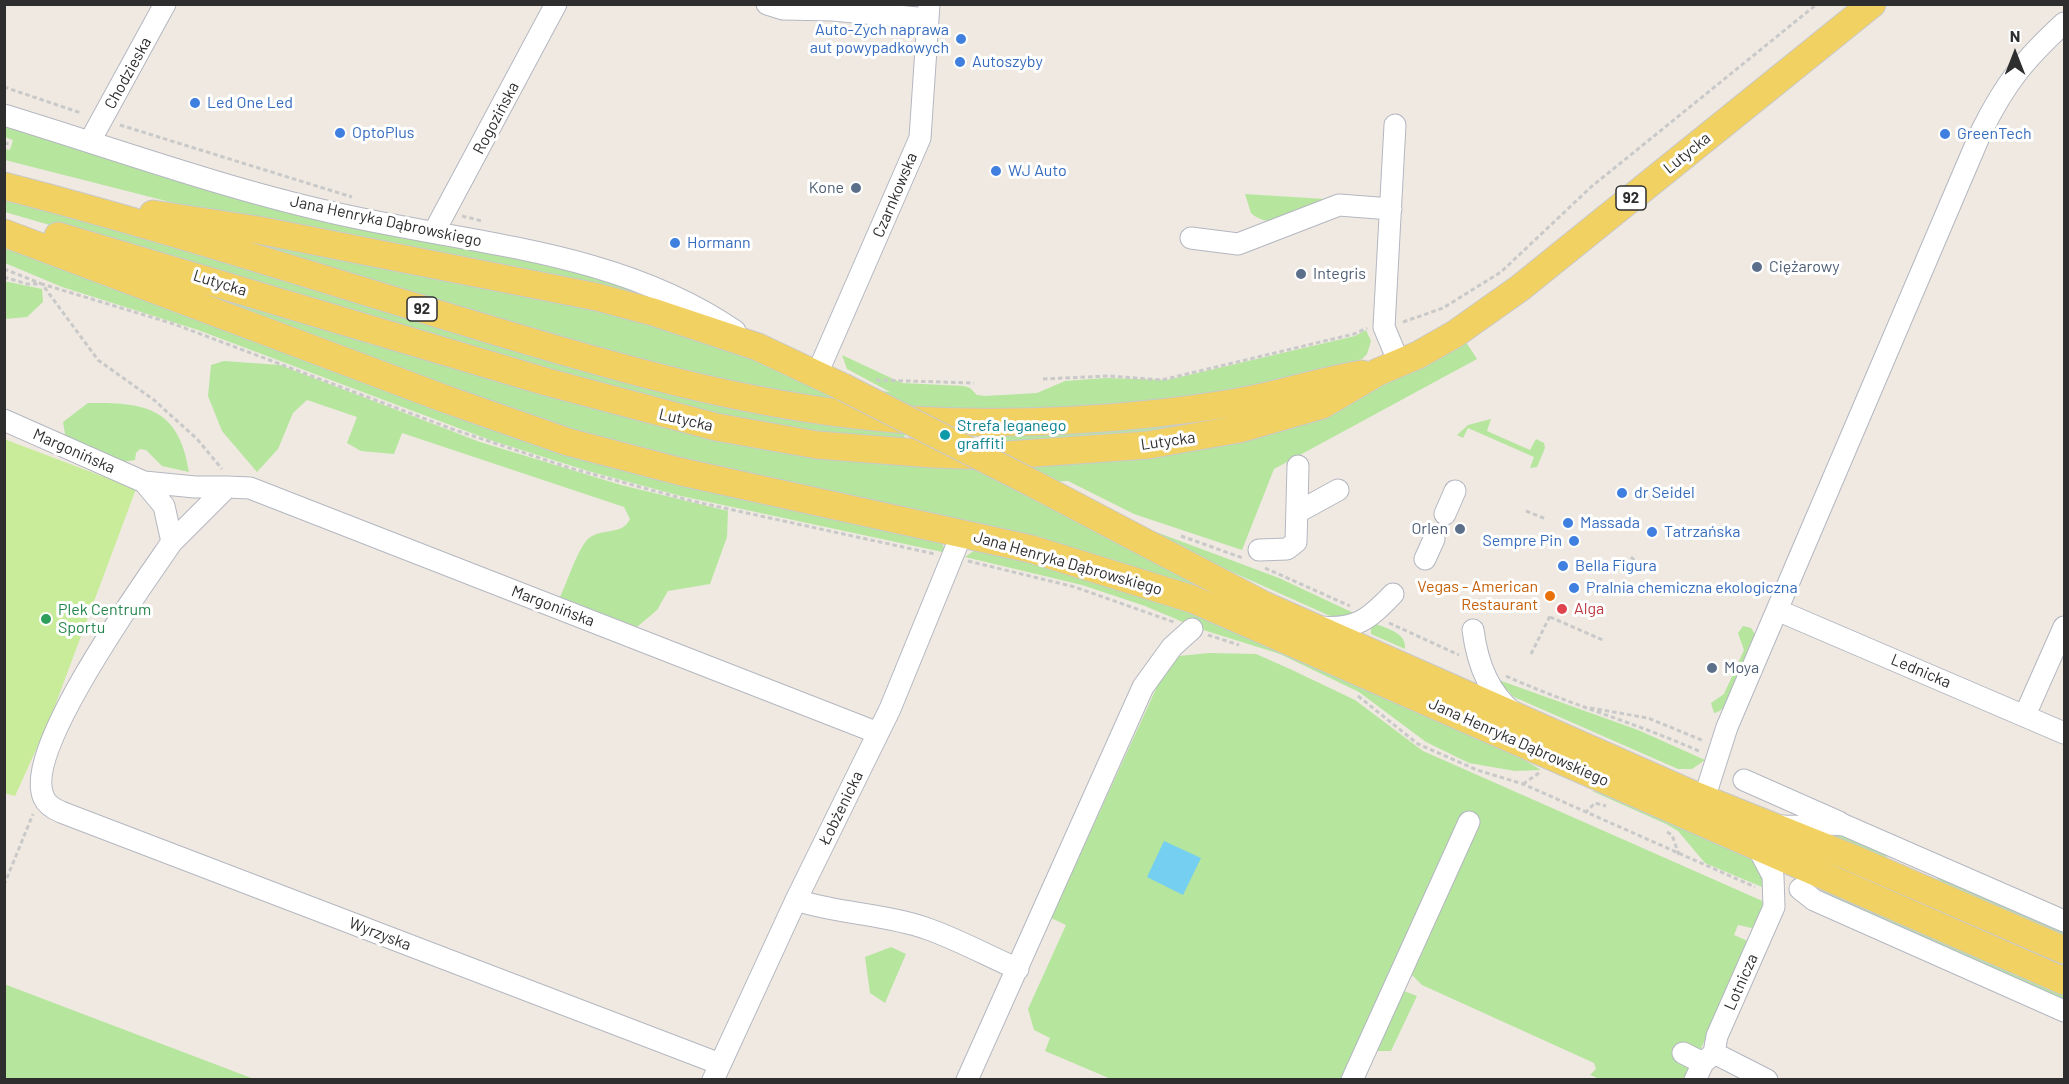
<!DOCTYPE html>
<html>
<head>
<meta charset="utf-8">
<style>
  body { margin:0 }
  #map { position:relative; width:2069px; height:1084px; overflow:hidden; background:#efe9e1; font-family:Barlow,sans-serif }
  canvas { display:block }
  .frame { position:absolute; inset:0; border:6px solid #2e2e2e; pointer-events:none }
  .north { position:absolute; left:1985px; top:24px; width:60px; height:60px; -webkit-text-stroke:4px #fff; paint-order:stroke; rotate:0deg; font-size:16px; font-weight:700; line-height:24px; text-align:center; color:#2e2e2e }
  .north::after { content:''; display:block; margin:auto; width:21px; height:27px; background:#2e2e2e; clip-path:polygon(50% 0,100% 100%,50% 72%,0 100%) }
</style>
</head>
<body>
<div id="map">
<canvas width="2069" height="1084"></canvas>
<div class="frame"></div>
<div class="north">N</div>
</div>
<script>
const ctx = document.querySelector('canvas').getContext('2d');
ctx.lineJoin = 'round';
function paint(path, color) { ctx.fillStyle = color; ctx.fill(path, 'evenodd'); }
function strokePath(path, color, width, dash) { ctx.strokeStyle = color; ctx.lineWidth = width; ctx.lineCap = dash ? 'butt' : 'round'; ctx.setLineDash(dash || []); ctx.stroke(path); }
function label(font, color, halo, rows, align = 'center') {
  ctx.font = font + ' Barlow,sans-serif'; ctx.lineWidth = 6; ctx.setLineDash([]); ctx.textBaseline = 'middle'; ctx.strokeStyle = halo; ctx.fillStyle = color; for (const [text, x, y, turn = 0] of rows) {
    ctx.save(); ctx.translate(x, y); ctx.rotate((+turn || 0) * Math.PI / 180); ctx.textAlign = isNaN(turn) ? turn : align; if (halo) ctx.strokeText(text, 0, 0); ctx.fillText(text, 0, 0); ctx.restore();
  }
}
paint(new Path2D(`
  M4,126L134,163L556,263L665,301L178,204L5,160V149L10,150L13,140L5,137Z
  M1245,194L1325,199C1303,210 1273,233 1251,213Z
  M4,197L905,429L904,444L690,411L5,212Z
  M191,227L556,298L714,342L807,383L890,392L847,369L842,355L902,383L964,386L970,388L977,395L985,396L1037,393L1065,381L1106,378L1167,380L1355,336L1366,330L1371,341L1367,354L1362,359L1269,385L1129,404L987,412L829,401L659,368Z
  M5,249L44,260L342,369L940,540L947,553L681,496L588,471L490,440L198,330L62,287L5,263Z
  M4,281L42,289L43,302L27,317L5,319Z
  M219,297L412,352L972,466L1364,395L1466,342L1477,359L1274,469L1242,550L1134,514L1068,481L1013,483L1287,630L588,438L226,305Z
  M224,361L280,365L480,442L621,485L728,511L727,537L710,584L668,591L657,610L637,627L560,597C568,580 575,556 586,541C599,526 622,537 630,519L624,507L402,433L394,454L361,451L347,443L357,417L307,400L293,413L278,449L257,472L222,431L208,396L211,365Z
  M88,403C146,402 179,408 189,472L162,466L146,450L140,449L136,453L135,460L117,463L72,444L65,434L63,422Z
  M1277,406L1195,428L988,446V431Z
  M1491,419L1487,431L1530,450L1536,439L1544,443L1545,448L1537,467L1530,468L1534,457L1468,428L1463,438L1457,435L1468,425Z
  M1148,529L1279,578L1360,616L1339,619L1330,616L1190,553Z
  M978,548L1163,599L1488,738L1541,770L1515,771L1469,763L1426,742L1359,692L1280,654L1197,628L1145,606L1082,585L965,557Z
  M1376,624C1388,629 1407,633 1405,649L1371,634V628Z
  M1743,626L1751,628L1755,634C1748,653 1734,711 1714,713L1711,703L1724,694L1744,650L1738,633Z
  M1210,653L1256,654L1290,669L1355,700L1423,751L1767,903L1756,929L1738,925L1734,935L1750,942L1687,1079H1600L1590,1075L1596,1069L1594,1063L1422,985L1410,973L1344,1079H1111L1045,1051L1050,1038L1034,1030L1028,1009L1066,925L1051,918L1166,667L1178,656Z
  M1496,679L1638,730L1705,760L1692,769H1678L1514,697Z
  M1592,791L1603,792L1752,857L1769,890L1705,863L1678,831L1666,824Z
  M1828,830L1884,847L1887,859L1935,880L1945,874L2064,925V940L1818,831Z
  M1822,891L1840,893L2064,991V1005L1831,902Z
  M891,947L906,954L885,1003L870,993L865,957Z
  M4,984L254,1079H5Z
  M1404,991L1417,996L1391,1051H1377Z`), '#b6e59e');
paint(new Path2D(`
  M4,439L136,489L50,719L15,796L4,793Z`), '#c9ec9a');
paint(new Path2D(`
  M1164,841L1201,858L1183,895L1147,877Z`), '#75cff0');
const minor = new Path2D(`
  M767,4L783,9L833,10L928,19
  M4,115C112,148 220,187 330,212C466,244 616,249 735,331
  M1395,125L1384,327L1399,363
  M90,141L165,4
  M434,232L556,4
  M1191,238L1238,244L1339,205L1391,209
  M817,374L920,138L929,4
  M4,420L144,482
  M227,487L250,488L878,733
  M1298,512L1338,490
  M1445,514L1455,491
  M172,542L227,487H195L144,482L164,506L172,542C144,583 21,752 44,798C47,805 54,809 61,812L720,1064
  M1259,550L1287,549L1296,542L1298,466
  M1425,559L1434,539
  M1777,610L2064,733
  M1319,627C1356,630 1368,620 1393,594
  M1473,630C1477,661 1488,693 1514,713
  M2025,715L2064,627
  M1744,780L1839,822
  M1704,799L1727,727L1982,130C2006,82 2025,59 2064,23
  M1783,826C1804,828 1823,822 1844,825L2064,921
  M1800,889L1814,900L2064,1011
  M796,900C839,914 886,914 928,929C959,940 988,956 1018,969
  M1683,1053L1703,1063
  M1714,1053L1717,1036L1774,907L1773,876L1757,846
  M1714,1053L1767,1080
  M713,1080L796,900L890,709L962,533
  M967,1080L1143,687L1172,647L1192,629
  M1352,1080L1469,822
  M1695,1080L1703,1063L1714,1053`);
const major = new Path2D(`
  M4,186C167,228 327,281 488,329C627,371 765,411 911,420C1015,426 1129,420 1232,403C1276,396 1318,381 1362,374
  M153,214L258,230L597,297L653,312L758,347L843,387
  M4,233L448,400L568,442L682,472L1031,549L1192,599L2064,981
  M58,236L547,382L716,427L817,445L933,454L993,456L1148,445L1239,429L1322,405L1378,372L1418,355L1455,334L1520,288L1872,4
  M1032,483L1264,605L1692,794L1852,858L2064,950`);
strokePath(minor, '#b4b7c1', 23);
strokePath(major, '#c9c9c9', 29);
strokePath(new Path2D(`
  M4,87L81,113
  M120,125L352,197
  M4,143L10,144
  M462,216L482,221
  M4,269L42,284L98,360L154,400L197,439L222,469
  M4,277L27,284H42L174,324L452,429L570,468L692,501L935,554
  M1403,322L1443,308L1501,272L1591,187L1817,4
  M1043,379L1109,376L1162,380L1354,334L1367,328
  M876,380L974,383
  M1526,511L1546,519
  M1181,536L1243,558
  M1631,557L1639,565
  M968,561L1075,587L1174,622
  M1265,568L1350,606
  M1550,617L1605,641
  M1389,623L1459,655
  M1208,635L1239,645
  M1531,654L1551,614
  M1506,676C1570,705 1637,723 1701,752
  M1358,696L1418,744L1477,770L1523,784L1755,887
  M1590,708L1648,718L1704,741
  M1523,784L1539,773
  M1585,813L1595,803L1606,806
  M1667,832L1672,835L1679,855
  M4,885L33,814`), '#c9c9c9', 3, [4.5, 3]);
strokePath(minor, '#fff', 21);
strokePath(major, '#f2d163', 27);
const majorBridge = new Path2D(`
  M843,387L1032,483`);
strokePath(majorBridge, '#c9c9c9', 29, []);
strokePath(majorBridge, '#f2d163', 27);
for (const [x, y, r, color] of [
  [961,39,6,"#3f7fe0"],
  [960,62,6,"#3f7fe0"],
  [195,103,6,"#3f7fe0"],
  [340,133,6,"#3f7fe0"],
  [1945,134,6,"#3f7fe0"],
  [996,171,6,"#3f7fe0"],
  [856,188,6,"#5c6f8a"],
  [675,243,6,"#3f7fe0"],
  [1757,267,6,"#5c6f8a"],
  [1301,274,6,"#5c6f8a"],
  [945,435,6,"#0f9aa8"],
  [1622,493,6,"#3f7fe0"],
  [1568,523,6,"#3f7fe0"],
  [1460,529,6,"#5c6f8a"],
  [1652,532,6,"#3f7fe0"],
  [1574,541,6,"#3f7fe0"],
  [1563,566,6,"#3f7fe0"],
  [1574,588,6,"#3f7fe0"],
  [1550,596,6,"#e8710a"],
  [1562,609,6,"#e0444e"],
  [46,619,6,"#2e9e5b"],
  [1712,668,6,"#5c6f8a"]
]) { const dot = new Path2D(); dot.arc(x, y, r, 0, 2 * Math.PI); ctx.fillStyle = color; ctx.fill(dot); strokePath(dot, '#fff', 2); }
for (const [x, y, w] of [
  [1631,198,30],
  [422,309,30]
]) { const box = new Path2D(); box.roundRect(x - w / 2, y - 12, w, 24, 4.5); ctx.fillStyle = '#fff'; ctx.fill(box); strokePath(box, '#2e2e2e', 1.5); }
label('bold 15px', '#2e2e2e', null, [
  ["92",1631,198],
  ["92",422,309]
]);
label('16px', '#366cbe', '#fff', [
  ["Auto-Zych naprawa",949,30,"right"],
  ["aut powypadkowych",949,48,"right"],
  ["Autoszyby",972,62],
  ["Led One Led",207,103],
  ["OptoPlus",352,133],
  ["GreenTech",1957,134],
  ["WJ Auto",1008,171],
  ["Hormann",687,243],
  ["dr Seidel",1634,493],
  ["Massada",1580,523],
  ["Tatrzańska",1664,532],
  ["Sempre Pin",1562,541,"right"],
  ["Bella Figura",1575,566],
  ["Pralnia chemiczna ekologiczna",1586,588]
], 'left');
label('16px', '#2e2e2e', '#fff', [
  ["Chodzieska",128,73,-61],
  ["Rogozińska",496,118,-62],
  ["Lutycka",1687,153,-39],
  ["Czarnkowska",895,195,-67],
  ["Jana Henryka Dąbrowskiego",386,221,12],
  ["Lutycka",220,283,17],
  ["Lutycka",686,420,13],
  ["Lutycka",1168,441,-8],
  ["Margonińska",74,451,24],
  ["Jana Henryka Dąbrowskiego",1068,563,16],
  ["Margonińska",553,606,21],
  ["Lednicka",1921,671,23],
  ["Jana Henryka Dąbrowskiego",1519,742,24],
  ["Łobżenicka",841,808,-64],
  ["Wyrzyska",380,934,21],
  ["Lotnicza",1741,982,-66]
]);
label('16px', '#4e5e75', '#fff', [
  ["Kone",844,188,"right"],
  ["Ciężarowy",1769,267],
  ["Integris",1313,274],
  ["Orlen",1448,529,"right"],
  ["Moya",1724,668]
], 'left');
label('16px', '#0d838f', '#fff', [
  ["Strefa leganego",957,426],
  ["graffiti",957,444]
], 'left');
label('16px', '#c56008', '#fff', [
  ["Vegas - American",1538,587],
  ["Restaurant",1538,605]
], 'right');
label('16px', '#be3a42', '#fff', [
  ["Alga",1574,609]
], 'left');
label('16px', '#27864d', '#fff', [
  ["Plek Centrum",58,610],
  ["Sportu",58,628]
], 'left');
</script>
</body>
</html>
